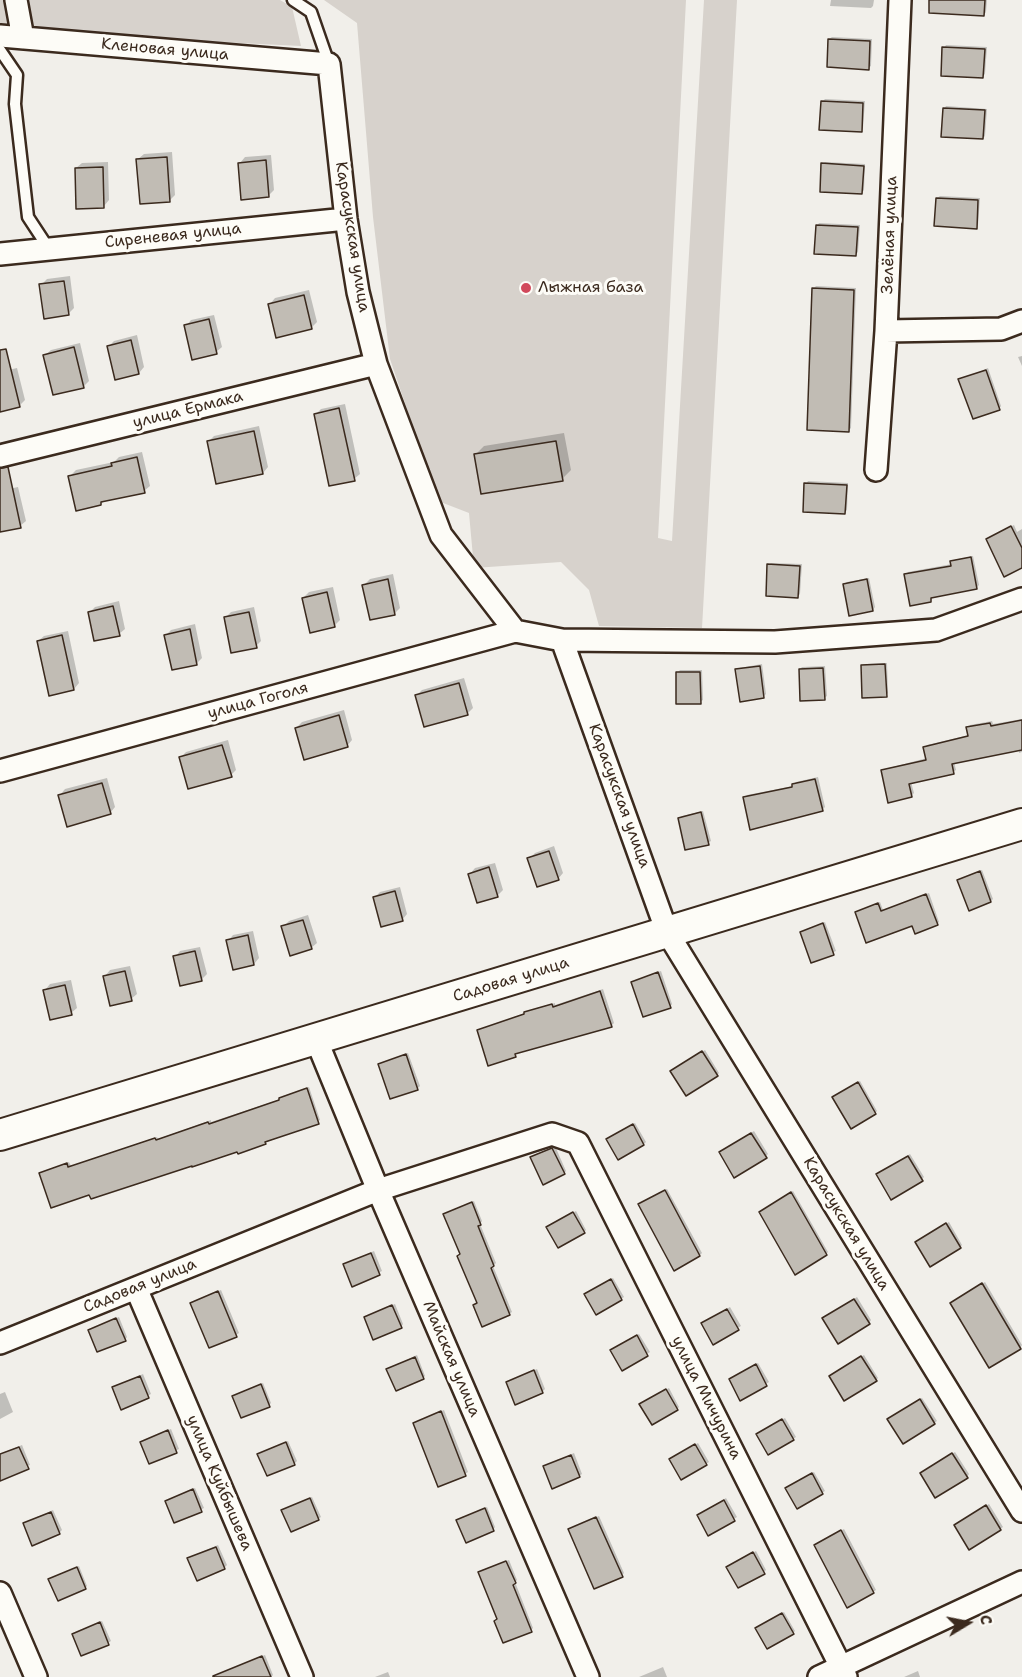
<!DOCTYPE html>
<html>
<head>
<meta charset="utf-8">
<style>
  body { margin:0 }
  #map { position:relative; width:1022px; height:1677px; overflow:hidden; background:#f1efea; font-family:"Shantell Sans",sans-serif }
  canvas { display:block }
  .north { position:absolute; left:938px; top:1593px; width:60px; height:60px; -webkit-text-stroke:4px #fdfcf7; paint-order:stroke; rotate:80deg; font-size:16px; font-weight:700; line-height:24px; text-align:center; color:#3b2a1e }
  .north::after { content:''; display:block; margin:auto; width:21px; height:27px; background:#3b2a1e; clip-path:polygon(50% 0,100% 100%,50% 72%,0 100%) }
</style>
</head>
<body>
<div id="map">
<canvas width="1022" height="1677"></canvas>
<div class="north">С</div>
</div>
<script>
const ctx = document.querySelector('canvas').getContext('2d');
ctx.lineJoin = 'round';
function paint(path, color) { ctx.fillStyle = color; ctx.fill(path, 'evenodd'); }
function strokePath(path, color, width, dash) { ctx.strokeStyle = color; ctx.lineWidth = width; ctx.lineCap = dash ? 'butt' : 'round'; ctx.setLineDash(dash || []); ctx.stroke(path); }
function label(font, color, halo, rows, align = 'center') {
  ctx.font = font + ' "Shantell Sans",sans-serif'; ctx.lineWidth = 6; ctx.setLineDash([]); ctx.textBaseline = 'middle'; ctx.strokeStyle = halo; ctx.fillStyle = color; for (const [text, x, y, turn = 0] of rows) {
    ctx.save(); ctx.translate(x, y); ctx.rotate((+turn || 0) * Math.PI / 180); ctx.textAlign = isNaN(turn) ? turn : align; if (halo) ctx.strokeText(text, 0, 0); ctx.fillText(text, 0, 0); ctx.restore();
  }
}
paint(new Path2D(`
  M0,0H12L18,33L0,32Z
  M25,0H280L292,7L301,46L32,33Z
  M324,0H686L658,538L672,541L704,0H737L702,628L599,626L589,590L561,562L474,568L469,513L438,501L390,359L373,217L357,23Z`), '#d7d2cc');
paint(new Path2D(`
  M831,0H874L873,6L871,8L830,6Z
  M944,0H987L986,12L984,15Z
  M832,37L872,39L871,66L868,68L829,39Z
  M946,45L987,47L985,74L983,76L944,48Z
  M825,99L865,101L863,128L861,130L822,102Z
  M946,106L987,109L985,136L983,138L944,109Z
  M172,152L175,195L170,200L138,159L144,154Z
  M271,155L274,190L268,196L240,163L245,157Z
  M108,162L109,200L104,206L76,168L82,163Z
  M825,162L865,164L864,190L862,193L822,164Z
  M940,196L980,198L978,225L976,227L937,198Z
  M819,223L860,225L858,252L856,254L817,226Z
  M70,276L74,308L68,314L41,285L47,279Z
  M816,286L856,288L851,428L849,430L814,288Z
  M309,290L317,322L311,328L270,304L275,298Z
  M214,315L222,347L216,352L186,326L191,320Z
  M137,335L144,367L139,373L109,346L114,341Z
  M80,343L89,381L83,387L45,355L51,350Z
  M1022,356V366L1018,357Z
  M17,368L25,400L19,406L0,411V372Z
  M988,368L1001,406L999,409L960,380Z
  M345,404L360,474L354,479L315,415L321,409Z
  M259,426L268,467L263,473L208,442L214,436Z
  M564,433L571,470L562,479L475,455L484,446Z
  M142,452L150,486L144,491L105,500L101,504L70,476L76,470L114,462L119,457Z
  M808,481L848,483L847,510L844,513L806,484Z
  M18,487L26,521L20,526L0,531V491Z
  M1014,525L1017,532L1022,529V566L987,539Z
  M973,556L979,585L976,588L933,596L931,601L906,575L908,572L952,564L954,560Z
  M771,563L802,564L800,594L798,596L769,565Z
  M393,574L400,608L395,613L364,585L370,579Z
  M869,578L875,607L873,610L845,584L847,582Z
  M333,587L340,620L334,626L303,598L309,592Z
  M119,601L125,629L119,634L90,612L95,607Z
  M254,607L261,641L256,646L225,618L231,612Z
  M195,624L202,658L197,663L166,635L171,630Z
  M68,631L79,683L74,689L38,641L44,636Z
  M887,663L888,693L886,695L862,666L865,664Z
  M762,664L766,694L764,696L737,670L739,668Z
  M825,666L827,696L824,698L800,669L802,667Z
  M680,670H702L703,700L700,702L677,673Z
  M464,678L473,708L467,714L416,696L422,690Z
  M344,710L352,740L347,746L296,728L302,722Z
  M1022,719V752L1019,753V749L954,762L956,770L953,772L911,782L914,793L911,796L882,771L885,769L927,758L925,747L927,745L969,735L968,728L970,725L992,721L993,724Z
  M228,740L236,770L231,775L180,758L186,752Z
  M818,777L825,807L822,810L745,798L747,795L793,786L796,782Z
  M107,778L115,807L110,813L60,795L65,789Z
  M703,811L711,841L708,843L679,818L682,816Z
  M554,846L563,873L558,879L529,859L535,853Z
  M495,863L503,890L497,896L470,874L475,868Z
  M982,870L993,899L991,901L959,880Z
  M400,887L407,914L402,920L374,898L380,892Z
  M929,893L939,922L937,924H913L856,912L880,902L883,910Z
  M308,915L317,943L311,948L283,927L289,921Z
  M825,922L836,951L812,961L802,932Z
  M253,931L259,958L254,964L228,941L233,935Z
  M200,947L207,974L201,980L175,957L180,951Z
  M130,966L137,994L131,999L105,976L110,970Z
  M661,971L672,1004L670,1007L632,982Z
  M71,980L77,1008L71,1013L45,990L50,984Z
  M603,989L614,1023L612,1025L518,1052L515,1055L478,1030L555,1003V1005Z
  M705,1050L719,1073L717,1075L674,1069Z
  M408,1053L420,1086L417,1089L380,1064Z
  M860,1081L877,1111L875,1113L836,1095Z
  M309,1087L320,1120L265,1143L90,1193L40,1173L69,1162L71,1166L157,1137L158,1139L211,1120V1122L281,1099L283,1096Z
  M635,1123L646,1142L644,1144L610,1137Z
  M754,1131L768,1154L766,1156L723,1150Z
  M555,1146L566,1171L564,1173L532,1157Z
  M910,1154L924,1177L922,1179L880,1172Z
  M667,1189L702,1253L700,1255L642,1202Z
  M793,1191L828,1252L826,1254L763,1210Z
  M474,1201L482,1221L480,1224L496,1263L493,1266L512,1312L509,1314L474,1305L478,1302L445,1214Z
  M576,1211L586,1230L584,1232L550,1225Z
  M949,1222L962,1245L960,1247L919,1240Z
  M374,1251L382,1271L353,1285L345,1264Z
  M613,1278L624,1297L621,1299L586,1294Z
  M985,1282L1022,1345L1020,1348L955,1300Z
  M221,1290L239,1333L236,1335L194,1301Z
  M857,1297L871,1320L869,1323L826,1316Z
  M395,1304L403,1324L401,1327L368,1315Z
  M730,1307L741,1326L713,1342L705,1321Z
  M119,1317L127,1337L125,1340L90,1330Z
  M639,1334L650,1352L622,1369L612,1350Z
  M417,1355L425,1376L423,1378L388,1369Z
  M864,1355L878,1378L876,1380L833,1374Z
  M758,1363L769,1382L741,1399L733,1377Z
  M537,1369L545,1389L542,1392L507,1383Z
  M143,1374L151,1394L122,1408L114,1387Z
  M263,1383L271,1403L269,1405L234,1396Z
  M669,1388L679,1407L677,1409L644,1402Z
  M5,1392L13,1412L0,1419V1394Z
  M922,1398L937,1421L934,1423L892,1417Z
  M444,1410L468,1472L465,1474L414,1423Z
  M785,1418L796,1437L793,1439L760,1432Z
  M171,1429L179,1449L150,1462L142,1442Z
  M288,1441L297,1461L294,1464L259,1454Z
  M698,1443L709,1462L706,1464L673,1457Z
  M22,1445L30,1465L0,1476V1454Z
  M955,1452L969,1474L967,1477L924,1471Z
  M574,1453L582,1474L579,1476L544,1467Z
  M814,1472L825,1491L797,1507L789,1486Z
  M195,1488L204,1508L175,1521L167,1501Z
  M312,1497L321,1517L318,1519L283,1510Z
  M726,1498L737,1517L709,1534L699,1515Z
  M989,1504L1003,1527L1000,1529L958,1523Z
  M487,1507L495,1527L493,1530L458,1520Z
  M53,1510L62,1530L59,1533L24,1523Z
  M599,1516L624,1573L622,1575L570,1529Z
  M844,1529L876,1590L873,1592L816,1545Z
  M218,1545L227,1565L224,1568L192,1556Z
  M756,1551L766,1570L764,1572L730,1565Z
  M509,1560L517,1580L515,1582L533,1628L531,1630L482,1570Z
  M79,1566L87,1586L85,1588L50,1579Z
  M784,1612L795,1631L793,1633L759,1626Z
  M102,1621L111,1641L108,1643L74,1634Z
  M265,1655L273,1675L271,1677H240L236,1668L238,1666Z
  M663,1667L667,1677H639Z
  M918,1671L920,1677H904Z
  M388,1672L390,1677H375Z`), '#0003');
const building = new Path2D(`
  M929,0H985L984,16L929,13Z
  M828,39L870,41L869,70L827,67Z
  M942,47L985,49L983,78L941,76Z
  M821,101L863,103L862,132L819,130Z
  M943,108L985,110L983,139L941,137Z
  M167,157L170,202L140,204L136,159Z
  M266,160L269,197L241,200L238,163Z
  M821,163L864,166L862,194L820,192Z
  M103,167L104,208L76,209L75,168Z
  M936,198L978,200L977,229L934,226Z
  M816,225L858,227L856,256L814,254Z
  M64,281L69,315L44,319L39,284Z
  M812,288L854,290L849,432L807,430Z
  M304,295L312,329L276,338L268,304Z
  M209,319L217,354L192,360L184,325Z
  M131,340L139,374L115,380L107,346Z
  M74,347L84,388L53,395L43,355Z
  M6,349L20,407L0,412V350Z
  M986,370L1000,410L973,419L958,379Z
  M339,408L355,481L329,486L314,414Z
  M254,431L263,474L216,484L207,441Z
  M556,441L563,481L481,494L474,454Z
  M137,457L145,493L101,502V505L76,511L68,476L112,466L111,463Z
  M8,467L21,528L0,532V468Z
  M804,483L847,485L845,514L803,512Z
  M1011,526L1022,548V568L1004,577L986,539Z
  M971,557L977,589L931,598V602L910,606L904,574L951,566L950,561Z
  M767,564L800,566L798,598L766,596Z
  M388,579L395,615L370,620L362,585Z
  M867,579L873,611L849,616L843,584Z
  M327,592L335,627L310,633L302,598Z
  M113,606L120,636L94,641L88,612Z
  M249,612L257,648L231,653L224,617Z
  M190,629L197,665L172,670L164,635Z
  M62,635L74,690L49,696L37,641Z
  M885,664L887,697L862,698L861,665Z
  M760,666L764,698L740,702L735,669Z
  M823,668L825,700L800,701L799,669Z
  M676,672H700L701,704H676Z
  M459,683L468,715L424,727L415,695Z
  M339,715L348,747L304,760L295,728Z
  M1022,720V750L952,764L954,774L909,784L912,797L888,803L881,770L926,760L923,747L968,736L966,727L990,723L991,726Z
  M222,745L232,777L188,789L179,757Z
  M815,779L823,811L750,830L743,797L792,787V784Z
  M102,783L111,814L67,827L58,795Z
  M701,812L709,845L685,850L678,818Z
  M549,851L559,880L537,887L527,858Z
  M489,867L498,897L477,903L468,874Z
  M980,871L991,902L969,911L957,880Z
  M395,891L403,921L381,927L373,897Z
  M926,894L938,925L915,934L912,926L866,943L855,912L878,903L881,911Z
  M303,920L312,949L290,956L281,926Z
  M823,923L834,955L811,963L800,932Z
  M248,935L254,965L233,970L226,940Z
  M195,951L202,981L180,986L173,956Z
  M125,971L132,1001L110,1006L103,976Z
  M658,972L671,1008L643,1017L631,982Z
  M65,985L72,1015L50,1020L43,990Z
  M600,991L612,1027L515,1054L516,1057L488,1066L477,1030L524,1014V1012L552,1004L553,1007Z
  M702,1051L718,1076L686,1096L670,1071Z
  M406,1054L418,1090L390,1099L378,1064Z
  M858,1082L876,1114L851,1129L832,1097Z
  M307,1088L319,1124L265,1142L266,1144L238,1154L237,1152L192,1167V1166L91,1199L89,1195L51,1208L39,1173L67,1163L68,1167L155,1138L156,1140L208,1122L209,1124L279,1100V1098Z
  M633,1124L644,1145L618,1160L606,1139Z
  M751,1133L767,1158L734,1178L719,1152Z
  M552,1148L565,1174L543,1185L530,1157Z
  M908,1156L923,1181L891,1200L876,1174Z
  M665,1190L700,1256L674,1271L638,1204Z
  M791,1192L827,1255L795,1275L759,1212Z
  M472,1202L481,1225L478,1226L494,1266L491,1268L510,1315L482,1327L473,1305L477,1303L457,1256L460,1254L443,1214Z
  M573,1212L585,1233L558,1248L546,1227Z
  M946,1223L961,1248L930,1267L915,1242Z
  M371,1253L380,1275L352,1287L343,1264Z
  M611,1279L622,1300L596,1315L584,1294Z
  M982,1283L1021,1349L989,1368L950,1303Z
  M218,1291L237,1337L209,1348L190,1303Z
  M854,1299L870,1324L838,1344L822,1318Z
  M392,1305L402,1328L373,1340L364,1317Z
  M727,1309L739,1330L713,1345L701,1323Z
  M116,1318L126,1341L97,1352L88,1330Z
  M637,1335L648,1356L622,1371L610,1350Z
  M861,1356L877,1381L844,1401L829,1376Z
  M415,1357L424,1379L396,1391L386,1369Z
  M756,1364L767,1386L740,1401L729,1379Z
  M534,1370L543,1393L515,1405L506,1382Z
  M140,1376L149,1398L121,1410L112,1387Z
  M261,1384L270,1407L241,1418L232,1396Z
  M666,1389L678,1410L652,1425L639,1404Z
  M920,1399L935,1424L903,1444L887,1419Z
  M441,1411L466,1476L438,1487L413,1423Z
  M782,1419L794,1440L768,1455L756,1434Z
  M168,1430L177,1453L149,1464L140,1442Z
  M286,1442L295,1465L267,1476L257,1454Z
  M695,1444L707,1465L681,1480L669,1459Z
  M19,1447L29,1469L0,1481V1454Z
  M952,1453L968,1478L935,1498L920,1473Z
  M571,1455L580,1477L552,1489L543,1466Z
  M812,1473L823,1494L797,1509L785,1488Z
  M193,1489L202,1512L174,1523L165,1501Z
  M310,1498L319,1520L291,1532L281,1510Z
  M724,1500L735,1521L708,1536L697,1515Z
  M986,1505L1001,1530L969,1550L954,1525Z
  M485,1508L494,1531L466,1543L456,1520Z
  M51,1512L60,1534L32,1546L23,1523Z
  M596,1517L623,1577L594,1589L568,1529Z
  M841,1530L874,1593L847,1608L814,1545Z
  M216,1547L225,1569L197,1581L187,1558Z
  M753,1552L765,1574L738,1588L726,1567Z
  M506,1561L516,1583L513,1585L532,1632L503,1643L494,1621L497,1619L478,1572Z
  M77,1567L86,1589L58,1601L48,1579Z
  M782,1613L794,1634L767,1649L755,1628Z
  M100,1622L109,1645L81,1656L72,1634Z
  M262,1656L271,1677H213V1676Z`);
paint(building, '#c1bcb4');
strokePath(building, '#3b2a1e', 1.5);
const lane = new Path2D(`
  M293,0L311,12L329,64
  M0,50L17,75L15,104L28,217L49,249`);
const street = new Path2D(`
  M16,0L23,38
  M0,36L329,64L346,219L358,292L376,364L441,535L515,631L562,640L667,932L1022,1511
  M0,254L346,219
  M886,331L1001,329L1022,321
  M0,456L376,364
  M876,470L886,331L900,0
  M562,640L775,642L936,630L1022,599
  M0,771L515,631
  M316,1039L378,1190L588,1677
  M136,1288L302,1677
  M0,1343L378,1190L552,1134L578,1143L846,1677
  M0,1593L36,1677
  M819,1677L1022,1582`);
const secondary = new Path2D(`
  M0,1135L1022,824`);
strokePath(lane, '#3b2a1e', 15);
strokePath(street, '#3b2a1e', 26);
strokePath(secondary, '#3b2a1e', 34);
strokePath(lane, '#fdfcf7', 10);
strokePath(street, '#fdfcf7', 21);
strokePath(secondary, '#fdfcf7', 30);
for (const [x, y, r, color] of [
  [526,288,6,"#d1495b"]
]) { const dot = new Path2D(); dot.arc(x, y, r, 0, 2 * Math.PI); ctx.fillStyle = color; ctx.fill(dot); strokePath(dot, '#fdfcf7', 2); }
label('16px', '#3b2a1e', '#fdfcf7', [
  ["Кленовая улица",165,50,5],
  ["Зелёная улица",890,235,-88],
  ["Сиреневая улица",173,236,-6],
  ["Карасукская улица",352,237,81],
  ["улица Ермака",188,410,-14],
  ["улица Гоголя",258,701,-15],
  ["Карасукская улица",619,796,70],
  ["Садовая улица",511,980,-17],
  ["Карасукская улица",846,1224,59],
  ["Садовая улица",140,1286,-22],
  ["Майская улица",451,1359,67],
  ["улица Мичурина",706,1398,63],
  ["улица Куйбышева",219,1483,67]
]);
label('16px', '#3b2a1e', '#fdfcf7', [
  ["Лыжная база",538,288]
], 'left');
</script>
</body>
</html>
